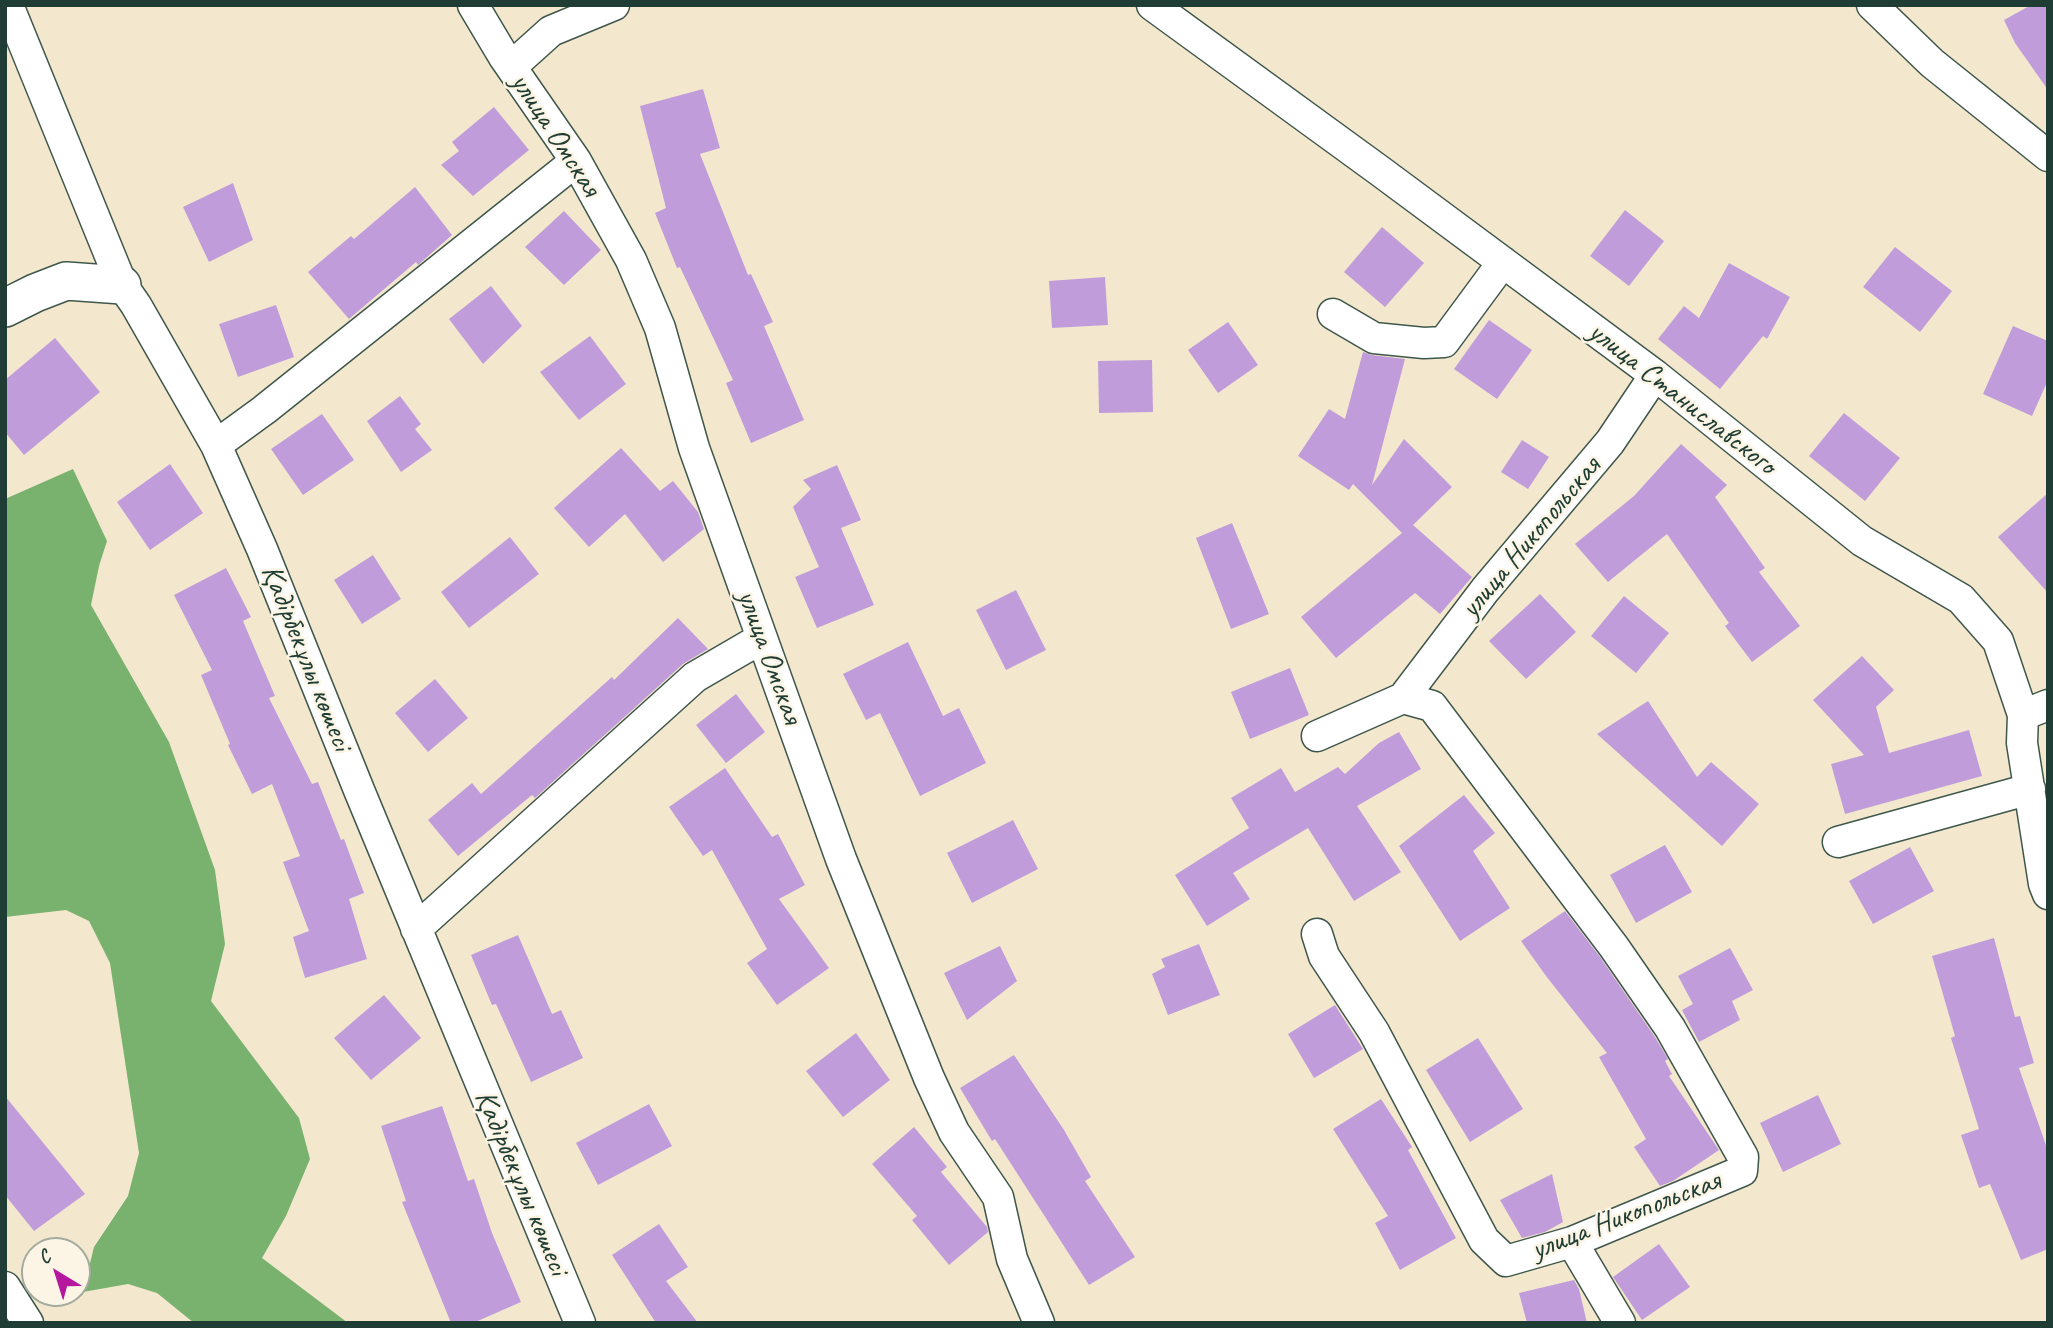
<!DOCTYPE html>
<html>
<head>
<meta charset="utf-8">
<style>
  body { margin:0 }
  #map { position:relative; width:2053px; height:1328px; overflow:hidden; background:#f3e8ce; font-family:Caveat,sans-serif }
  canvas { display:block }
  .frame { position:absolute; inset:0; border:7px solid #1f3d34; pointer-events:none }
  .north { position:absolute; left:21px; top:1237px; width:70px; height:70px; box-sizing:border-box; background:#fcf5e5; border:2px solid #a4ab9e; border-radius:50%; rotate:322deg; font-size:19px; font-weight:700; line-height:28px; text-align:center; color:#1f3d34 }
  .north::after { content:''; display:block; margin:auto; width:24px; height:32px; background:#b5179e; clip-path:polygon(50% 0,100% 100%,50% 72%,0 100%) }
</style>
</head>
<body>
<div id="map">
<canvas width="2053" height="1328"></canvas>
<div class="frame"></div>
<div class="north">С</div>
</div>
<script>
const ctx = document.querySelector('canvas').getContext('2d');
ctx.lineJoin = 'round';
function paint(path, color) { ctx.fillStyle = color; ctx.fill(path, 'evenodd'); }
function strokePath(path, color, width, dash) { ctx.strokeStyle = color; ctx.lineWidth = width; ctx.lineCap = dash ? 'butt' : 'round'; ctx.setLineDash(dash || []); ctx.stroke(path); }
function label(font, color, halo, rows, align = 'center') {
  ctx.font = font + ' Caveat,sans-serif'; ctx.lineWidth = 5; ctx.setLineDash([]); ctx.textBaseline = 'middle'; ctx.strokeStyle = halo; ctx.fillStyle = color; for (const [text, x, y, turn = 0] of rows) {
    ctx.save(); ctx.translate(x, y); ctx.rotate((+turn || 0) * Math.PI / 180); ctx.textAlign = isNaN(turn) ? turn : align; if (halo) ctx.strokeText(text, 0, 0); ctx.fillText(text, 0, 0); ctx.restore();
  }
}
paint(new Path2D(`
  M73,469L107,541L99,566L91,605L169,742L215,870L225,944L211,1001L299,1118L310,1159L286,1216L262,1258L348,1323H194L157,1293L128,1284L83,1292L94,1247L128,1196L139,1153L110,963L89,921L66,910L5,917V499Z`), '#79b16e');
paint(new Path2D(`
  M2031,5H2048V90L2015,43L2004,20Z
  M703,89L720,148L700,154L748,275L751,274L773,322L764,326L804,420L751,443L726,383L733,380L680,267L677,268L655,213L666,208L640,106Z
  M494,107L529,150L473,196L441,165L459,151L452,142Z
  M233,183L253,240L209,262L183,207Z
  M415,187L452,235L418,265L416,262L349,319L308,272L351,236L354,239Z
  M1625,210L1664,241L1629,286L1590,256Z
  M564,211L601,250L564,285L525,247Z
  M1382,227L1424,263L1385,307L1344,272Z
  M1895,247L1952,291L1920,332L1863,287Z
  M1729,263L1790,297L1767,339L1763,336L1720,389L1658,339L1684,306L1699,318Z
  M1105,277L1108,325L1052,328L1049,281Z
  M491,286L522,326L483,364L449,319Z
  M276,305L294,357L238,377L219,324Z
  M1489,320L1532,350L1497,399L1454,369Z
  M1228,322L1258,365L1218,393L1188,350Z
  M2013,326L2048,341V380L2032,416L1983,394Z
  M590,336L626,384L579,420L540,372Z
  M55,338L100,392L24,455L5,432V380Z
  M1363,352L1372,355L1405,359L1372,485L1404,439L1452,487L1413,525L1472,577L1440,614L1415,593L1336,658L1301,617L1402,533L1353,484L1349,490L1298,456L1329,409L1345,419Z
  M1152,360L1153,412L1099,413L1098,361Z
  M400,396L421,424L415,429L432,450L401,472L367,421Z
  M1844,413L1900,458L1865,501L1809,456Z
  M322,414L354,460L303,495L271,449Z
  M1522,440L1549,457L1528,489L1501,472Z
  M1681,444L1727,485L1715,497L1765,568L1759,572L1800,626L1752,662L1725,626L1729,623L1667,534L1608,582L1575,544L1634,496Z
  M621,448L660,491L673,481L698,512L704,529L663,562L625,514L589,547L554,508Z
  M170,464L203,513L150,550L117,502Z
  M837,465L861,520L841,528L874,605L817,628L795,577L819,567L793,507L811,489L803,480Z
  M2048,493V593L1998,537Z
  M1232,523L1269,614L1231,629L1196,538Z
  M510,537L539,574L469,628L441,592Z
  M373,555L401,599L362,624L334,580Z
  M226,568L251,617L243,621L275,696L269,698L312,784L318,782L341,840L344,839L364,893L349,899L367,959L305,978L293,937L309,931L283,862L300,856L272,784L252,794L228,745L230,744L201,675L212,670L174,595Z
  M1016,590L1046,650L1006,670L976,610Z
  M1540,594L1576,632L1526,679L1489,641Z
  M1624,596L1669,633L1636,673L1591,636Z
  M678,618L708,649L683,664L535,798L532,795L458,856L428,820L472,783L481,794L612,677L614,680Z
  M908,642L943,716L959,708L986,763L920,796L880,713L866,720L843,674Z
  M1862,656L1894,690L1876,707L1889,753L1969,730L1982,776L1845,814L1831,764L1864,755L1813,700Z
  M1290,668L1309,715L1250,739L1231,692Z
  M435,679L468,718L428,752L395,713Z
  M736,694L765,732L726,763L696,725Z
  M1648,701L1697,777L1711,762L1759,804L1722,846L1597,734Z
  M1399,732L1421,769L1357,806L1401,872L1354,901L1308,828L1233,873L1250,899L1207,926L1175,875L1249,828L1231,798L1281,768L1295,792L1338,767L1345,774L1379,743Z
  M725,768L772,837L778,834L805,885L779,899L829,968L777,1005L747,963L767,949L712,850L703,856L669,807Z
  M1464,795L1495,833L1473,851L1510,908L1460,941L1399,846Z
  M1013,820L1038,869L972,903L947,853Z
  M1665,845L1692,892L1636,923L1610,875Z
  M1910,847L1934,891L1873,924L1849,881Z
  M1565,911L1600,957L1655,1037L1668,1059L1665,1061L1672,1074L1669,1076L1719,1150L1673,1181L1660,1186L1634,1147L1646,1139L1599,1057L1607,1053L1546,976L1521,941Z
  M518,935L552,1014L561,1010L583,1058L531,1082L496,1004L492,1005L471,955Z
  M1994,938L2015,1017L2020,1016L2034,1063L2019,1068L2048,1151V1249L2021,1260L1990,1184L1979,1188L1961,1135L1979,1129L1951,1038L1955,1036L1932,956Z
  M1199,944L1220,995L1168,1015L1152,974L1165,967L1161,959Z
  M1000,946L1017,981L967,1020L944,973Z
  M1730,948L1753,990L1732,1001L1740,1020L1699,1042L1682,1010L1693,1004L1678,976Z
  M384,995L421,1038L371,1080L334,1038Z
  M1335,1005L1363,1049L1314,1078L1288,1034Z
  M856,1033L890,1080L843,1117L806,1071Z
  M1478,1038L1523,1109L1470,1142L1426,1070Z
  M1014,1055L1064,1130L1091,1177L1085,1181L1135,1257L1089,1285L995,1139L992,1141L960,1088Z
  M1818,1095L1841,1144L1783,1172L1760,1123Z
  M5,1096L85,1194L34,1231L5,1195Z
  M1381,1099L1412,1147L1408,1150L1456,1238L1400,1270L1375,1223L1388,1216L1333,1129Z
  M649,1104L672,1146L598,1185L576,1143Z
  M442,1106L468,1181L474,1179L492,1233L521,1302L473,1323H451L402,1202L406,1201L381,1126Z
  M914,1127L947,1167L941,1172L987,1227L988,1232L949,1265L912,1220L917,1216L872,1164Z
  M1552,1174L1563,1222L1545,1232L1522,1238L1500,1200Z
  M659,1224L688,1267L666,1281L698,1323H656L612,1255Z
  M1659,1244L1690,1287L1642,1320L1613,1277Z
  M1574,1280L1579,1289L1587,1323H1527L1519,1293Z`), '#c09dda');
const minor = new Path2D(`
  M8,5L122,285L136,305L216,445L262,549L359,790L580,1323
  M473,5L504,57L576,161L631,260L660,328L694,448L841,859L929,1078L954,1132L998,1197L1012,1259L1039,1323
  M1152,5L1380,171L1655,375L1862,541L1961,599L1998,641L2023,715L2022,743L2044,884L2048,894
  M1872,5L1932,63L2048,156
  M511,67L551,31L614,5
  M1333,314L1374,338L1424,343L1444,342L1503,262
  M216,445L264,410L576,161
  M1403,698L1485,590L1610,442L1655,375
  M2023,715L2048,705
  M1838,842L2030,789
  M416,929L695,677L762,638
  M1317,934L1324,956L1374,1032L1484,1240L1506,1261L1572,1242L1742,1171L1743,1157L1670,1028L1614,947L1432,706L1403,698L1317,736
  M1572,1242L1620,1323
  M5,1287L28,1323`);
const tertiary = new Path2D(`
  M5,308L35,293L66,281L122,285`);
strokePath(minor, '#3f574b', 33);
strokePath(tertiary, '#3f574b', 40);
strokePath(minor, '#fff', 30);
strokePath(tertiary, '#fff', 37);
label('30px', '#1f3d34', '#fcf5e5', [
  ["улица Омская",555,135,57],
  ["улица Станиславского",1682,399,38],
  ["улица Никопольская",1531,538,-50],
  ["улица Омская",769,657,70],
  ["Қадірбекұлы көшесі",306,658,68],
  ["Қадірбекұлы көшесі",521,1183,67],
  ["улица Никопольская",1626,1216,-21]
]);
</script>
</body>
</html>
